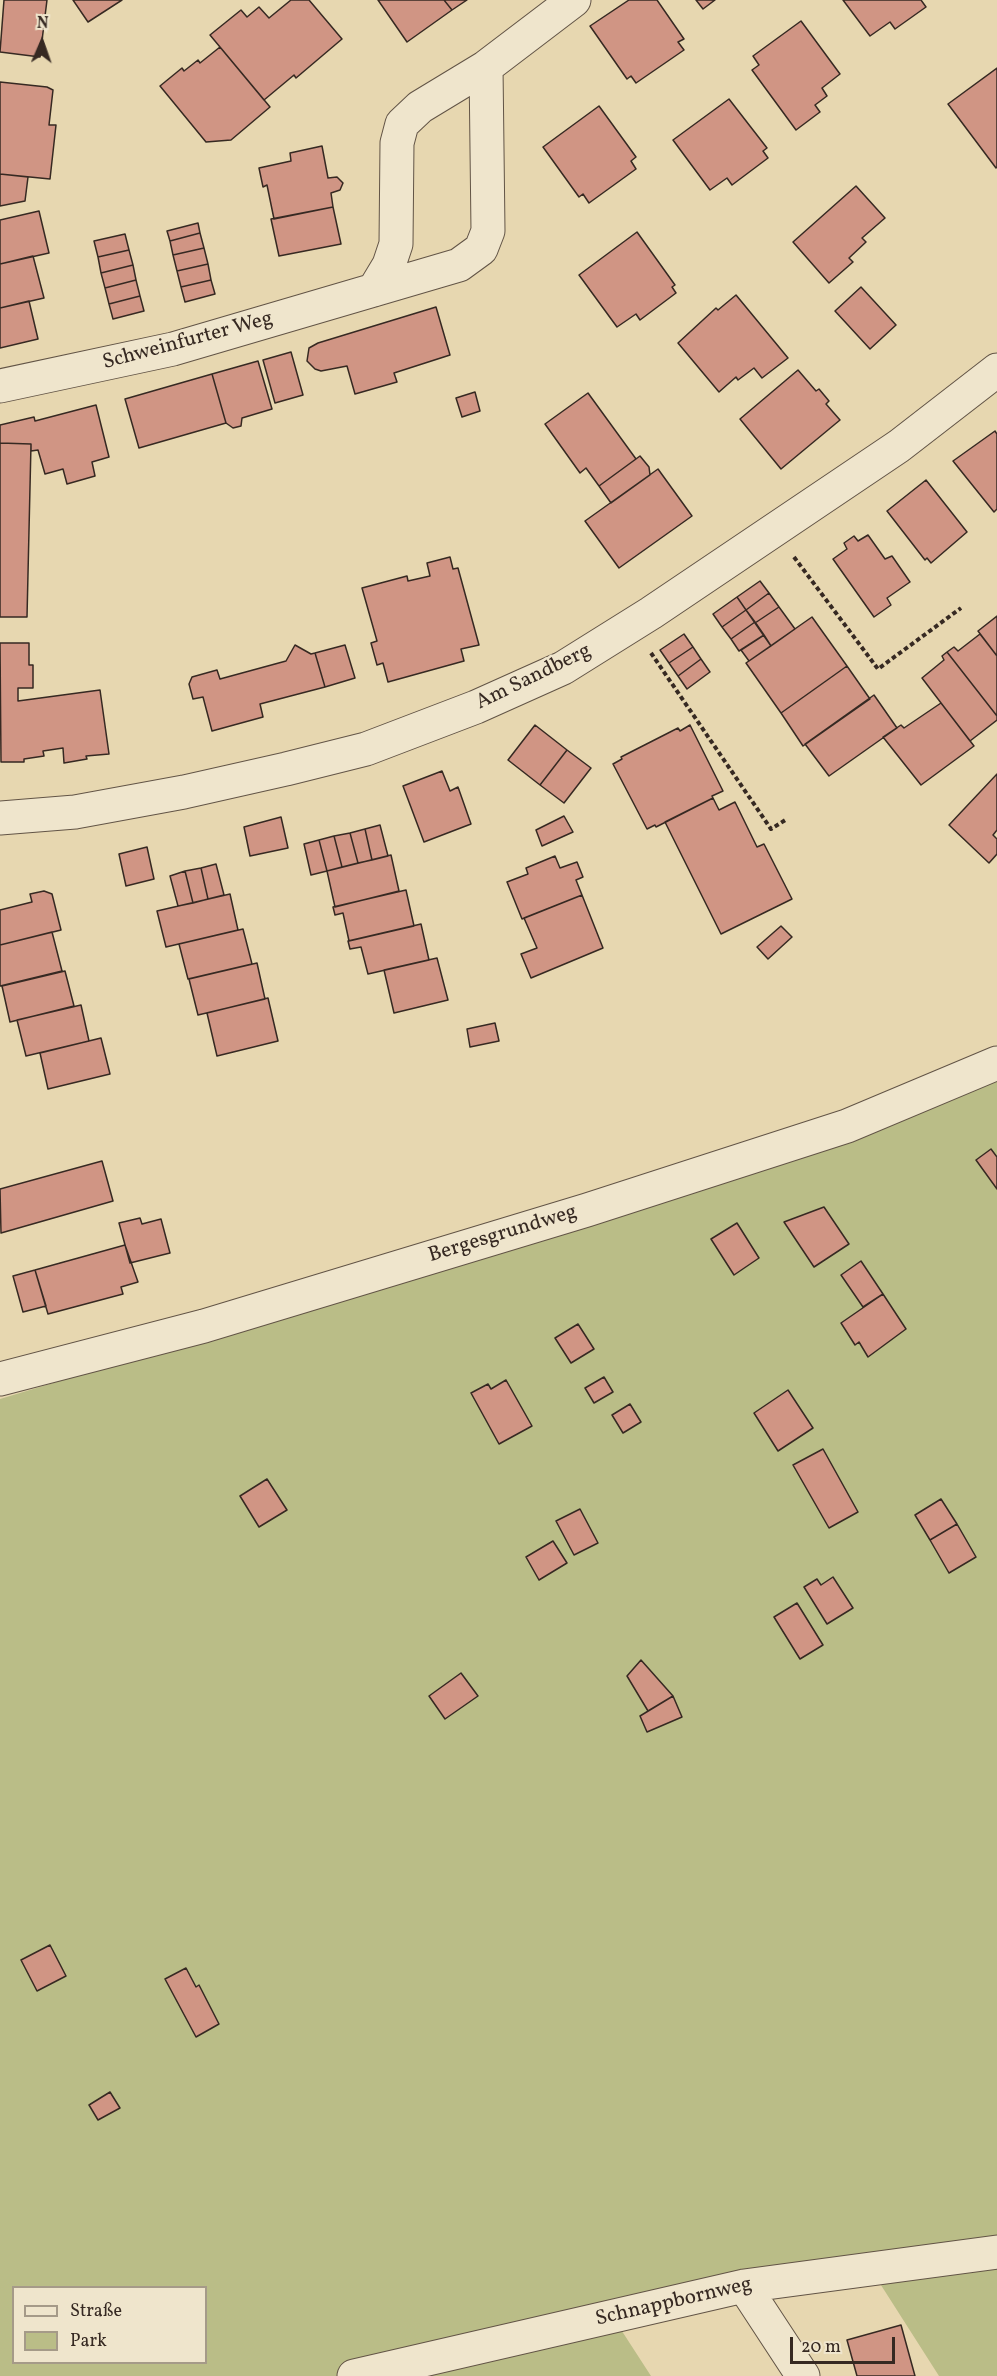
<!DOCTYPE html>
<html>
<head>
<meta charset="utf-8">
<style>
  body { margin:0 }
  #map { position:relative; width:997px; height:2376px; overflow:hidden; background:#e7d7b0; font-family:Vollkorn,serif }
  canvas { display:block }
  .legend { position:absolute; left:12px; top:2286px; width:195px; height:78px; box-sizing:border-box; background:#efe5cc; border:2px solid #a59a88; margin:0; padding:8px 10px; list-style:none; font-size:18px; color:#362922 }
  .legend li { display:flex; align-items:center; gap:12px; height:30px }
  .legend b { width:30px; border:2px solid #a59a88 }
  .north { position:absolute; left:12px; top:12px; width:60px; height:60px; -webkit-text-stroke:4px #efe5cc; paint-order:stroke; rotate:2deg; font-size:16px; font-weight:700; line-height:24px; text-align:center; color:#362922 }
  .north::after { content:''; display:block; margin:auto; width:21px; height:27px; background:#362922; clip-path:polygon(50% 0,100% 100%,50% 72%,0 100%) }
  .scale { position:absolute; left:790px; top:2337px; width:105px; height:27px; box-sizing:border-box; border:3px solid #362922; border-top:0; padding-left:8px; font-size:18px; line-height:21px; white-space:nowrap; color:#362922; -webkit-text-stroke:4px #efe5cc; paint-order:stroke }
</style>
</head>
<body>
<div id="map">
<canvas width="997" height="2376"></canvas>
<ul class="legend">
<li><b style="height:8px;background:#efe5cc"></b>Straße</li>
<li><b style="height:16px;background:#babd87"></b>Park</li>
</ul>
<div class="north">N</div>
<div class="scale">20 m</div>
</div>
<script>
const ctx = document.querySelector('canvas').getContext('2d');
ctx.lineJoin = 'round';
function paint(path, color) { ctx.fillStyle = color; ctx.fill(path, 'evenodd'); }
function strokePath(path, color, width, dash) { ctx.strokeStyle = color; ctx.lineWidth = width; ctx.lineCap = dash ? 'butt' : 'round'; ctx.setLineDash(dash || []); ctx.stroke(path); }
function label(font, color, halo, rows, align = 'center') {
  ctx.font = font + ' Vollkorn,serif'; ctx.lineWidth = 5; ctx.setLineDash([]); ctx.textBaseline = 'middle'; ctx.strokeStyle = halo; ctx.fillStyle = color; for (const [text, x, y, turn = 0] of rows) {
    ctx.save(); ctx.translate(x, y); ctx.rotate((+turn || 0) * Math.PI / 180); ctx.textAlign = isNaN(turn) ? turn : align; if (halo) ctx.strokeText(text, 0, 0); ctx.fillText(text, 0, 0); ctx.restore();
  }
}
paint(new Path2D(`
  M997,1079V2376H939L879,2282L618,2325L651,2376H0V1399L853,1142ZM14,2288H206V2362H14Z`), '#babd87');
const building = new Path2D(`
  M4,0H47L40,57L0,52Z
  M73,0H122L88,22Z
  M291,0H309L342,39L296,78L294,75L264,100L210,35L241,10L247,17L259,7L269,18Z
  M378,0H444L452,10L407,42Z
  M444,0H467L452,10Z
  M629,0H657L684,39L678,42L684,50L636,83L631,76L627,79L590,26Z
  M696,0H715L703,9Z
  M843,0H921L926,7L895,29L890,22L870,36Z
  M801,21L840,74L822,88L827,96L815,105L820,112L796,130L752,70L759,65L753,56Z
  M220,47L270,107L231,140L206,142L160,86L182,68L184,71L198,60L200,63Z
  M997,68V167L996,168L948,104Z
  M0,82L47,87L53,90L49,125H56L50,179L0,174Z
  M729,99L767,148L763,151L768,158L732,185L727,178L710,190L673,140Z
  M599,106L636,157L631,161L636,169L589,203L583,194L579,197L543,147Z
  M322,146L328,178L337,177L343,183L340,190L331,193L333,207L274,219L267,185L263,187L259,168L291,161L290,153Z
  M0,174L28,177L25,201L0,206Z
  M856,186L885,218L862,238L866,242L849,258L853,262L829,283L793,242Z
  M333,207L341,244L279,256L271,219Z
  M39,211L49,253L0,264V220Z
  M198,223L200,233L170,241L167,231Z
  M637,232L675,285L672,287L676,293L640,320L636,314L617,327L579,275Z
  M200,233L204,248L173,255L170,241Z
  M125,234L129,250L98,257L94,241Z
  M204,248L208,264L177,271L173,255Z
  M129,250L133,265L101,273L98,257Z
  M33,256L44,298L0,308V264Z
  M208,264L211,280L181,287L177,271Z
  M133,265L136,280L105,288L101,273Z
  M136,280L140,296L109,304L105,288Z
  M211,280L215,294L185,302L181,287Z
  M861,287L896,325L870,349L835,311Z
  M736,295L788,358L762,378L754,368L738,380L736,377L719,392L678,343L716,308L718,310Z
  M140,296L144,311L113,319L109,304Z
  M29,301L38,339L0,348V308Z
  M436,307L450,355L394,373L397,382L355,394L347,366L321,371L315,369L307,361L309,348L318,343Z
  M291,352L303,395L275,403L263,360Z
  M258,361L272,409L242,418L241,426L233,428L226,423L212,374Z
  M798,370L816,391L819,389L829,401L826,404L840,420L781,469L740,419Z
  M212,374L226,423L139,448L125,399Z
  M475,392L480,411L462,417L456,398Z
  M588,393L636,459L599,486L586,468L580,473L545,424Z
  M96,405L109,457L92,462L95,476L67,484L63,469L45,474L38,450L31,451V444L0,443V425L34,417L35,421Z
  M995,431L997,434V509L994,512L953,461Z
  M0,443L31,444L27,617H0Z
  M640,456L649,467L650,475L611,503L599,486Z
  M658,469L692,516L619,568L585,521Z
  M926,480L967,532L931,563L927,558L925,560L887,511Z
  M868,535L885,559L892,556L910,582L887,598L891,605L874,617L833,559L847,549L844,543L854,536L858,541Z
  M450,557L453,569L458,568L479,645L461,649L464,661L388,682L383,663L377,665L371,643L377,641L362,588L407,576L408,581L430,576L427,563Z
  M760,581L769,593L746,610L737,597Z
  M769,593L779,607L755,623L746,610Z
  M737,597L746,610L722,627L713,614Z
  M779,607L795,629L771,646L755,623Z
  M746,610L755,622L731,639L722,627Z
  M997,616V656L978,631Z
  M812,617L847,666L781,713L746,663Z
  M755,622L764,635L739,651L731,639Z
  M684,634L693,647L669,663L660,650Z
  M980,634L997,656V716L947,652L954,647L958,651Z
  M764,635L771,646L749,661L741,650Z
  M0,643H29V665H33V688H18V701L100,690L109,754L86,756L87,759L64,763L63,748L43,751L44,756L24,759V762H1Z
  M295,645L311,654L315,653L325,687L260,704L263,717L212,731L203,697L193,699L189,684L192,677L217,670L220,679L286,661Z
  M345,645L355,678L325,687L315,653Z
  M693,647L701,659L678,676L669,663Z
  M947,652L997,716V720L970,741L922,678L944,660L942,656Z
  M701,659L710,672L687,689L678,676Z
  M847,666L870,699L803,746L781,713Z
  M874,695L897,728L829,776L805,744Z
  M941,703L974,746L921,785L883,737L901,725L904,728Z
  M535,725L567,750L540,785L508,760Z
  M690,725L723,791L712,796L713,798L656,827L655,825L647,829L613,764L622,759L621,757L678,728L680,731Z
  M567,750L591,768L564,803L540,785Z
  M442,771L450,791L458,787L471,824L424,842L403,786Z
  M997,774V830L993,835L997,839V854L989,863L949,825Z
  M713,798L719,810L735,802L757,847L764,844L792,899L721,934L665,822Z
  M564,816L573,832L542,846L536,830Z
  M281,817L288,848L250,856L244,827Z
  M380,825L388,856L372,860L365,829Z
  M365,829L372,860L358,863L350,833Z
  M350,833L358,863L342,867L334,836Z
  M334,836L342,867L327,871L319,840Z
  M319,840L327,871L311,875L304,844Z
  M147,847L154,879L126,886L119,854Z
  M391,855L399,891L335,907L327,871Z
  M555,856L560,868L577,862L583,877L576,880L582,895L522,919L507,882L528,874L526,868Z
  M216,864L224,895L208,899L201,868Z
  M201,868L208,899L193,903L185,871Z
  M185,871L193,903L178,906L170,876Z
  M406,890L414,926L349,941L343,913L335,915L333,907Z
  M44,891L52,894L61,930L0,945V910L32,902L30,894Z
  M230,894L238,930L166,947L157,911Z
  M582,895L603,948L531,978L521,954L537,948L524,918Z
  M421,924L429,960L368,974L361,947L350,949L348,941Z
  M781,926L792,937L768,959L757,947Z
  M243,929L252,964L188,979L179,944Z
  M52,932L62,971L0,986V945Z
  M437,958L448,1000L394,1013L384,970Z
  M257,963L265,999L198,1015L189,979Z
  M65,971L74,1006L10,1022L2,986Z
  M268,998L278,1041L217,1056L207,1013Z
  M81,1005L89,1041L26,1056L17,1020Z
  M495,1023L499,1041L470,1047L467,1029Z
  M101,1038L110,1074L48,1089L40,1053Z
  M991,1149L997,1157V1189L976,1160Z
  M102,1161L113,1201L1,1233L0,1189Z
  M824,1207L849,1244L814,1267L784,1222Z
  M140,1218L142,1224L161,1219L170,1253L130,1263L119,1223Z
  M737,1223L759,1258L734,1275L711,1239Z
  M125,1245L138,1282L121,1287L123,1294L48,1314L35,1270Z
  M861,1261L883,1294L863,1307L841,1275Z
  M35,1270L46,1306L23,1312L13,1276Z
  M883,1294L906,1329L868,1357L859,1342L855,1345L841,1323Z
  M578,1324L594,1349L571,1363L555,1338Z
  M604,1377L613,1392L594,1403L585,1388Z
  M506,1380L532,1426L499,1444L471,1393L488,1384L491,1389Z
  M788,1390L813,1428L778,1451L754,1413Z
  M630,1404L641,1422L623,1433L612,1415Z
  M823,1449L858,1512L829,1528L793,1465Z
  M267,1479L287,1510L259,1527L240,1496Z
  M941,1499L957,1524L930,1540L915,1515Z
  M580,1509L598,1543L574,1555L556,1521Z
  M957,1524L976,1557L949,1573L930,1540Z
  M553,1541L567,1563L539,1580L526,1557Z
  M833,1577L853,1608L827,1624L804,1587L817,1579L821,1585Z
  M797,1603L823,1645L800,1659L774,1617Z
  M641,1660L673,1696L648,1711L627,1676Z
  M461,1673L478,1696L445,1719L429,1696Z
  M673,1696L682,1717L647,1732L640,1716Z
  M50,1945L66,1976L37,1991L21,1960Z
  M186,1968L196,1987L199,1985L219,2024L196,2037L165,1979Z
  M110,2092L120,2108L98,2120L89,2105Z
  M901,2325L915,2376H857L847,2340Z`);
paint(building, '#d09584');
strokePath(building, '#362922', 1.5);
const minor = new Path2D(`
  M374,290L389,265L396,244L397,143L402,124L420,107L486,67L574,0
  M0,386L173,349L459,265L481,249L488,231L486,67
  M0,818L75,812L184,792L286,769L366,749L476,707L563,668L651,613L899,446L997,370
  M0,1379L204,1326L587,1210L847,1126L997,1063
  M744,2286L803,2376
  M354,2376L744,2286L997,2252`);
strokePath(minor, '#625446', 35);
strokePath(new Path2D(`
  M794,557L878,669L961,608
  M651,653L771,829L787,819`), '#362922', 4, [4.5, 3]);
strokePath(minor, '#efe5cc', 33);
label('21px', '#362922', '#efe5cc', [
  ["Schweinfurter Weg",188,342,-15],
  ["Am Sandberg",534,678,-26],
  ["Bergesgrundweg",503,1235,-17],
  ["Schnappbornweg",674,2303,-13]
]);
</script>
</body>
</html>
